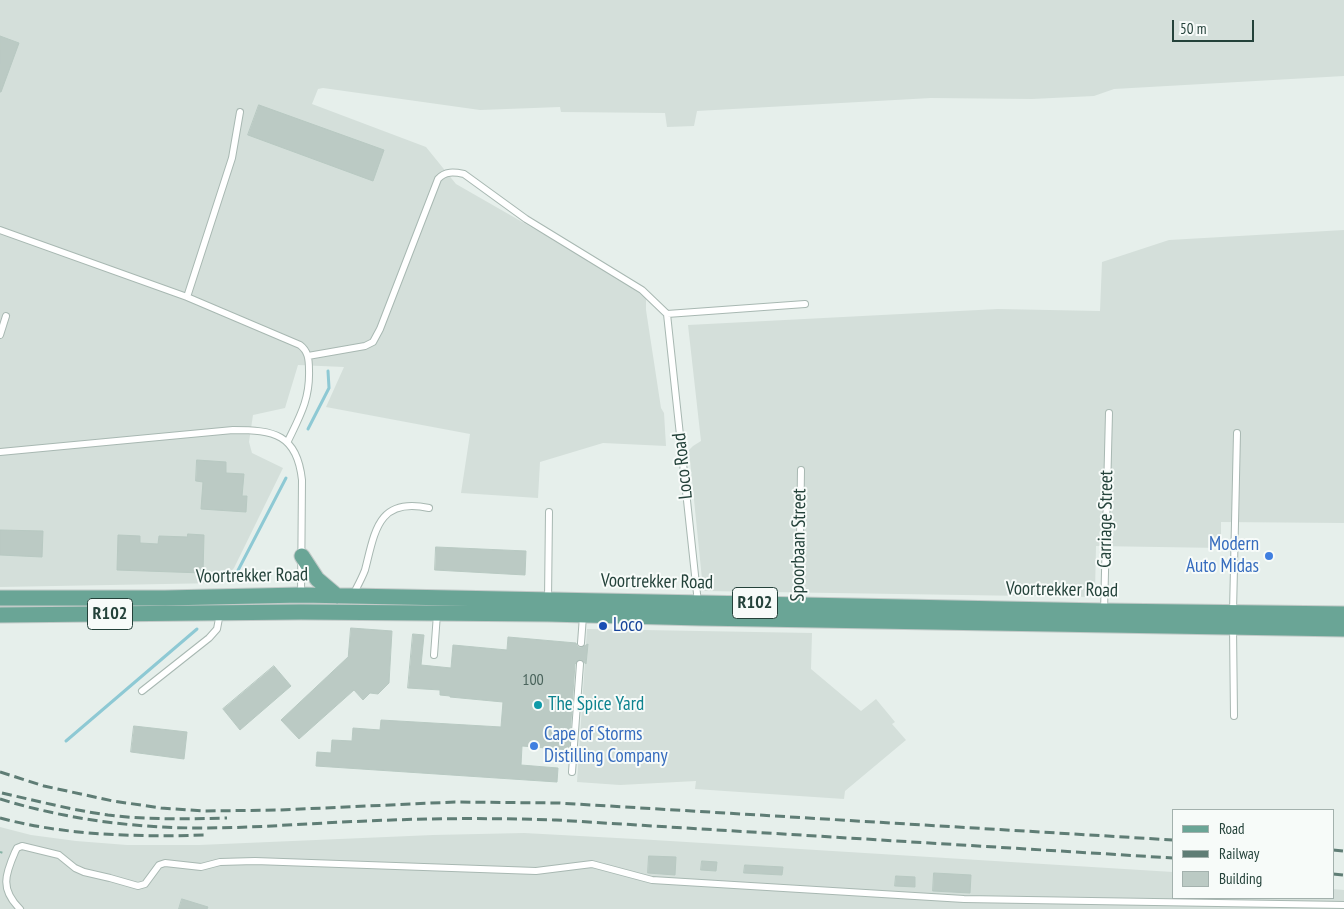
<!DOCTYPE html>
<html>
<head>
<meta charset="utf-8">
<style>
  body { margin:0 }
  #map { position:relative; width:1344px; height:909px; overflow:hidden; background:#e6efeb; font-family:"PT Sans Narrow",sans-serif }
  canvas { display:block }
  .legend { position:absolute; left:1172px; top:809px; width:162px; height:90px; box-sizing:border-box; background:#f7fbf9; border:1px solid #a3b1ad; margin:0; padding:6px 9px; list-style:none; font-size:15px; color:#24423a }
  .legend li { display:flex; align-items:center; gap:10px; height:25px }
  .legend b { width:25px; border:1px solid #a3b1ad }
  .scale { position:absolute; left:1172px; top:20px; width:82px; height:22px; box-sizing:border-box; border:2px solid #24423a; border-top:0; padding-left:6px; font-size:15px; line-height:18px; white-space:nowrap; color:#24423a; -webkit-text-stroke:4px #f7fbf9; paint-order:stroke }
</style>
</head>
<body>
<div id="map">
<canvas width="1344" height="909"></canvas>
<ul class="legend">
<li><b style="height:6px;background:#6aa596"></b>Road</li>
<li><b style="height:6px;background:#5f7d75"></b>Railway</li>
<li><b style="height:14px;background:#bbcac4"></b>Building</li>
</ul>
<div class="scale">50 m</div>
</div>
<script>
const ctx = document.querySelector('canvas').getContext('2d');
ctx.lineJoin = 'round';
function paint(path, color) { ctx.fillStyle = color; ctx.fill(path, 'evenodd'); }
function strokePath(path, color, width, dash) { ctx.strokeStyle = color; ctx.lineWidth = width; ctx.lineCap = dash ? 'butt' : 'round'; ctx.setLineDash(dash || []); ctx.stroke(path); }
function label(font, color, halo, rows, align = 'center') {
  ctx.font = font + ' "PT Sans Narrow",sans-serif'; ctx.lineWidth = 4; ctx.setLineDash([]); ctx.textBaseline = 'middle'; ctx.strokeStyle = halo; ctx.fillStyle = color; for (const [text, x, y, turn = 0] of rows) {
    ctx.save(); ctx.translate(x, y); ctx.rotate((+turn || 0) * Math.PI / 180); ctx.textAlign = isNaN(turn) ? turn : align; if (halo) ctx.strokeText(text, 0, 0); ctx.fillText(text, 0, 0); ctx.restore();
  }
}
paint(new Path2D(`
  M0,0H1344V76L1114,89L1094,96L1032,99L931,98L697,111L694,126L667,127L665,113L561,112L560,107L480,110L323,88L318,89L312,104L426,147L456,184L613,274L646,298V310L661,408L664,413L666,446L603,443L540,462L538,498L461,493L470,434L326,407L344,367L298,365L285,408L253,415L249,442L252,453L283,468L234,568L220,583L0,587Z
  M1344,230V523L1221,522V548L1096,546L1095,592L1092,597L705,591L703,589L689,450L693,446L701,441L688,325L998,309L1100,311L1102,262L1169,240Z
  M587,629L812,633L811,669L861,711L876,699L895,722L892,724L906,740L845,791L844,799L695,789L696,781L620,785L577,782Z
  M0,827L31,835L76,841L127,845H199L433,835L524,833L654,840L1173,872V898H1333V889L1344,890V909H0Z`), '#d4dfda');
strokePath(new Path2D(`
  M308,429L329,388L328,371
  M233,580L286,478
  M66,741L197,629`), '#8ec9d4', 3);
const building = new Path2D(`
  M0,36L19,43L1,92H0Z
  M259,105L384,150L373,181L248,135Z
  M197,460L226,462V473L244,474L242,496H247L246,512L201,509L203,482L196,481Z
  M0,530L43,531L42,557L0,555Z
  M188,534L204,535L203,573L117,570L118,535L140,536V543L158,544L159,536L187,537Z
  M436,547L526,551L525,575L435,570Z
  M351,628L392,631L389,683L378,694L370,693L363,700L354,690L299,739L281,720L348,657Z
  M413,634L424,635L421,665L451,668L453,645L507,650L508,637L576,643L577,646L580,648L588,644L586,664L580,659L575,664L569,750L522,746L521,765L558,768L557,782L316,766L317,752L331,753L332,740L352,741L353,728L380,730L381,720L501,727L503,702L450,697V696L440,695V690L408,688Z
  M274,666L291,686L240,730L223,709Z
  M134,726L187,732L184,759L131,752Z
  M649,856L676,857L675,875L648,873Z
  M702,861L717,862L716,871L701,870Z
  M745,865L783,867L782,875L744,873Z
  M934,873L971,875L970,893L933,891Z
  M896,876L915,877V887L895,886Z
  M182,899L208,907L207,909H179Z`);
paint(building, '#bbcac4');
strokePath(building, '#b8c9c2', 1);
const lane = new Path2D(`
  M0,230L187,297L300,345C308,351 309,359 309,370C310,399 300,416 288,441
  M187,297L232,158L240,112
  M667,314L698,603
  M0,335L6,316
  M308,356L365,346L373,342L380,329L438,179C445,171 454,172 464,174L526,219L642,290L667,314L805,304
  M0,452L233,430C274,430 297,434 302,480L301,596
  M353,595C357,587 362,578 365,570C375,531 378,497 429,508
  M548,600L549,512
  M799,604L801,470
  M1104,612L1109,413
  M1233,612L1237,433
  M1233,627L1234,716
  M581,643L583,616
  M434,655L437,614
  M142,691L209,638L217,629L220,613
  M572,772L580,664
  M20,909C0,889 5,875 15,852L17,848L22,846L59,855L75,868L84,872L110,878L138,886L145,884L159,865L165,863L201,867L220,862L255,861L536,871L592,864L652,880L964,899L1344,905`);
const primary = new Path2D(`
  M302,556L317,579L337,596
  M0,598H165L301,595L1104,611L1344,614
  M0,615L301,612L548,614L700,618L1344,629`);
strokePath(lane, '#a8b8b2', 8);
strokePath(primary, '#c2cac8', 17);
strokePath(new Path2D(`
  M0,852L6,854`), '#86b3a5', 2, [2.5, 4]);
strokePath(lane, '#fff', 6);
strokePath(primary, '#6aa596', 15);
strokePath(new Path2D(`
  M0,772L44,786L113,801L161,808L204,811L280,810L455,802L559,803L1173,840
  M2,793C37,801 72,810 108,815C148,820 188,819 227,818
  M0,799C65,819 133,828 201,828C257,828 312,823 367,821C430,818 493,818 556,820L1173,858
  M0,818C68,836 138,837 208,835
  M1333,850L1344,851
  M1333,874L1344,875`), '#5f7d75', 3, [10, 5]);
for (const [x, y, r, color] of [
  [1269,556,5,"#3f7fe0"],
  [603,626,5,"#1a4fb4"],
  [538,705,5,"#0f9aa8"],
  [534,746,5,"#3f7fe0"]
]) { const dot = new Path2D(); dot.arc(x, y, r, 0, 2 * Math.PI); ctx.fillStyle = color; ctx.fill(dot); strokePath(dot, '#f7fbf9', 2); }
label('16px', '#4a645c', null, [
  ["100",533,680]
]);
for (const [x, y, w] of [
  [755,603,45],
  [110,614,45]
]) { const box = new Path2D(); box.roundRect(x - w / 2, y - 15.5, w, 31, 4); ctx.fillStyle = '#f7fbf9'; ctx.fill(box); strokePath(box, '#24423a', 1); }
label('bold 18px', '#24423a', null, [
  ["R102",755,603],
  ["R102",110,614]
]);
label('19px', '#24423a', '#f7fbf9', [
  ["Loco Road",683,466,-96],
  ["Carriage Street",1106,519,-89],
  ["Spoorbaan Street",799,545,-89],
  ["Voortrekker Road",252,576,-1],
  ["Voortrekker Road",657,582,1],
  ["Voortrekker Road",1062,590,1]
]);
label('19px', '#366cbe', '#f7fbf9', [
  ["Modern",1259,545],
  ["Auto Midas",1259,567],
  ["Cape of Storms",544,735,"left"],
  ["Distilling Company",544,757,"left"]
], 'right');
label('19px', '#164399', '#f7fbf9', [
  ["Loco",613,626]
], 'left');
label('19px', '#0d838f', '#f7fbf9', [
  ["The Spice Yard",548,705]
], 'left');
</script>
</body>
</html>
